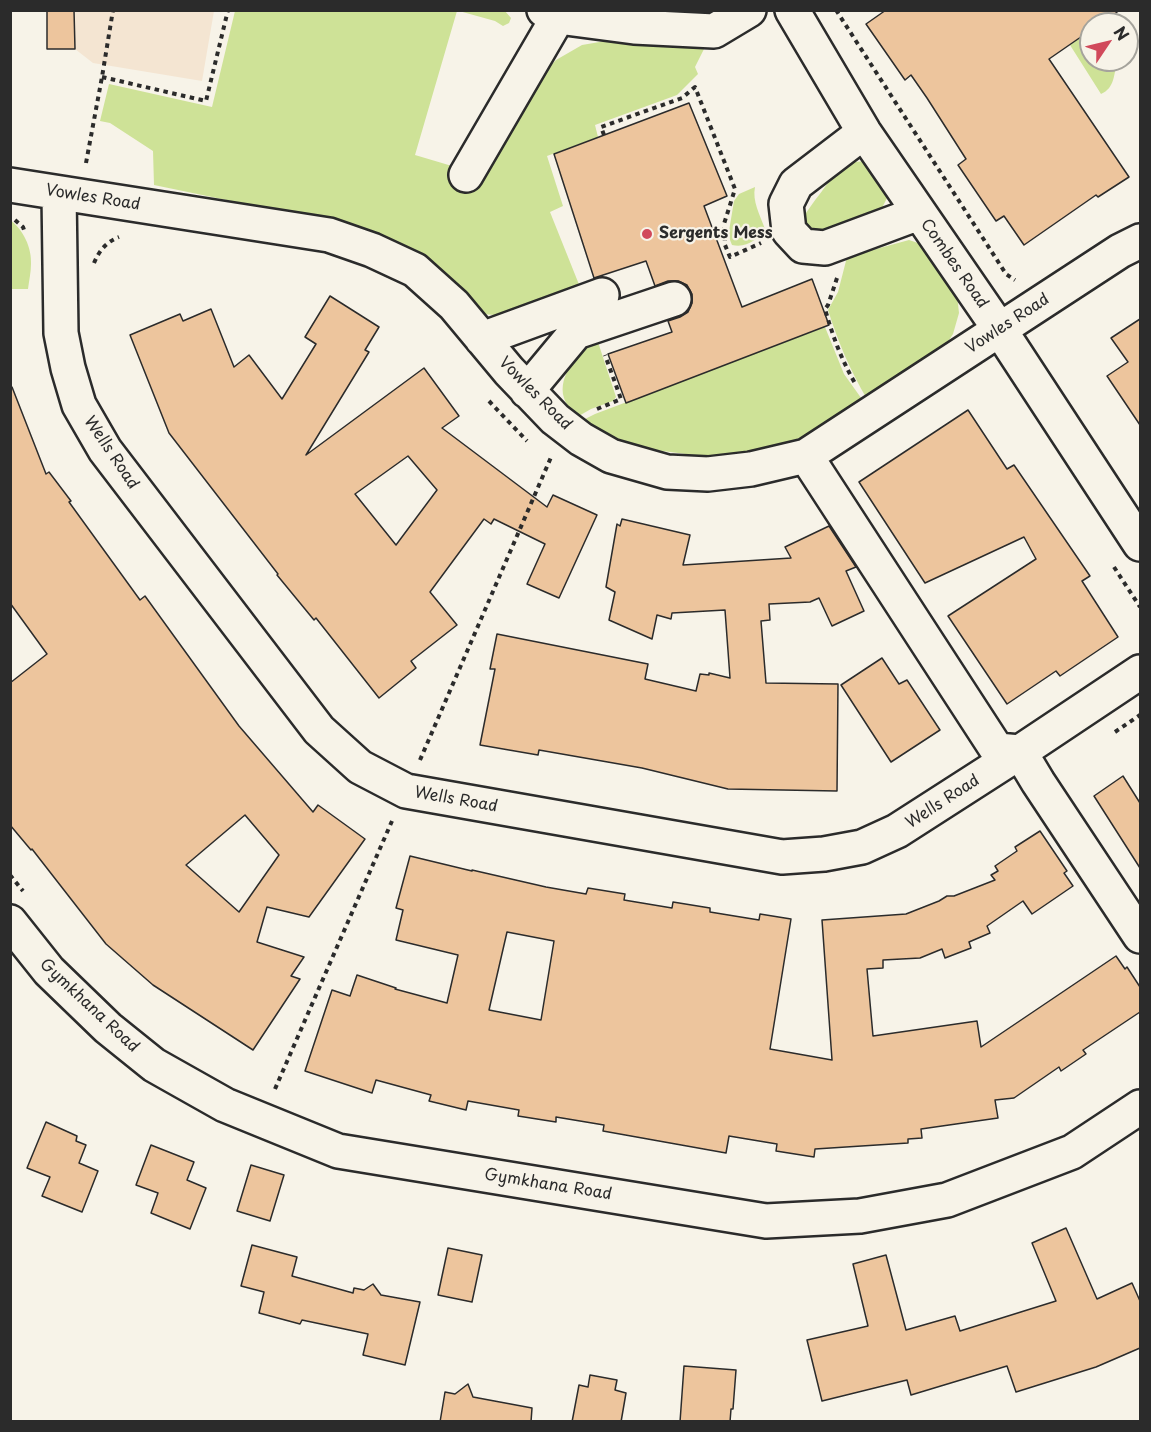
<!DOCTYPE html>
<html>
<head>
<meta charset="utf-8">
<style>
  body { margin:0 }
  #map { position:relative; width:1151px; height:1432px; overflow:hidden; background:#f7f3e8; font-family:"Playpen Sans",sans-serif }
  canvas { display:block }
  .frame { position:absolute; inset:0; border:12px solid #2b2b2b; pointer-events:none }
  .north { position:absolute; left:1079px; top:12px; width:60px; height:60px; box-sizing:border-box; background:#f7f3e8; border:2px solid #a5a39c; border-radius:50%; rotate:55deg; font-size:16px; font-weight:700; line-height:24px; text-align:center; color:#2b2b2b }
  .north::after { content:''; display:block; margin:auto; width:21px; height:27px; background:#d1495b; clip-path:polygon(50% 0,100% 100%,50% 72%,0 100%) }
</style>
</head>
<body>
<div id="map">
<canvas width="1151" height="1432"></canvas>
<div class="frame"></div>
<div class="north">N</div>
</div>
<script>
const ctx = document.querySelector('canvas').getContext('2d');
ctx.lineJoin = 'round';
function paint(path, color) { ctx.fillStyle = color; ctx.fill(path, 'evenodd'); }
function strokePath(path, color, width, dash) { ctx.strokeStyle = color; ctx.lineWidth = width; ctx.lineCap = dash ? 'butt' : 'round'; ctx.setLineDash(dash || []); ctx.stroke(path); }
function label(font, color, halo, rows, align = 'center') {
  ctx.font = font + ' "Playpen Sans",sans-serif'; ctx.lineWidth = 4.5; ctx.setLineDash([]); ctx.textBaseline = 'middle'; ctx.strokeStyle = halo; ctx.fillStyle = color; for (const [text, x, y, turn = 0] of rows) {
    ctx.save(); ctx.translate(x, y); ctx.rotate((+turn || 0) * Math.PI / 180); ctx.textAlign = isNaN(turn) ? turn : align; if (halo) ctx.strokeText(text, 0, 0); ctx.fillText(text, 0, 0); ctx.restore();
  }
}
paint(new Path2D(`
  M47,11H214L202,81L93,63L75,49H47Z`), '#f4e5d2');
paint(new Path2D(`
  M235,11H457L415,155L452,166L556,60L582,45L623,38L706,45L695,67L698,74L677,95L595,125L598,137L547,156L563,206L550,212L580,287L495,315L481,314L444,278L408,247L371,230L154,185L153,151L110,123L100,121L109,84L212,107Z
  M459,11H505L511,18L509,23L503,26L495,21Z
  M1091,30V60H1117C1114,74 1115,88 1101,94L1070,45Z
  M863,161L873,165L889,194L881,210L821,232L810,229C806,224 804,221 805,215C806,212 836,172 840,168C847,163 855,162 863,161Z
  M755,187C752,201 760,215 765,229C757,240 747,248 732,245L730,240L729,231L734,201L739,194Z
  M10,220C23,229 32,248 31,264C31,272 29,281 28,289H11Z
  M909,240L924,245L957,295L959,313L953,334L944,348L867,399C850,370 838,342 828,310L838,292L847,257Z
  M825,327L844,374L864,402L824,428L785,444L751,453L701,456L640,448L590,428L581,421L595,414Z
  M597,339L616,397L613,401L591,409L577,417C572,411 566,405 564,398C557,375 580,351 597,339Z`), '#cee297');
const building = new Path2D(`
  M47,10H74L75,49H47Z
  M886,10H1120L1100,24H1091V30L1049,59L1129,177L1098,197L1096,195L1024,245L1004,216L996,221L958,165L966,159L927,98L911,75L905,80L866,24Z
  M689,103L727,196L704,206L742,307L812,279L829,325L626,403L608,354L672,332L668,321L680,317L688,312L692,303V294L687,285L678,281H668L655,286L646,261L594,278L554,154Z
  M330,296L379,327L365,350L369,352L306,455L424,368L459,416L442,428L547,507L553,495L597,515L559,598L527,584L545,544L494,519L491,524L484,519L430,592L457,625L411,661L416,668L379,698L316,618L314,620L277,575L278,574L169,433L130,335L180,314L183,321L211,309L234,367L249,355L282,399L316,344L305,337ZM408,456L437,490L396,545L355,494Z
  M1140,319V425L1107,376L1128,362L1111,338Z
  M10,387H12L46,474L49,472L71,501L69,502L140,600L145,596L239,726L313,812L318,805L365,839L309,917L267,907L257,942L304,957L291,976L300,979L253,1050L153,985L106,944L32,849L31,850L10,825V683L47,654L10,603ZM245,815L279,855L239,912L186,865Z
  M968,410L1007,469L1014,465L1090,576L1082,581L1118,637L1060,676L1056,671L1007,704L948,616L1036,559L1024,537L925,583L859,482Z
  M622,519L690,535L683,565L791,558L785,547L829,526L856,567L846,571L864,611L832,626L819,598L810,602L769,604L770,620L761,621L766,683L838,684L837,791L728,789L642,768L539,750L538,755L480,745L495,669H490L497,634L648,664L645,679L696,691L700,674L709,675V673L730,678L725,610L672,613L671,619L657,615L652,639L609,620L615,592L606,587L617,524L620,526Z
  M882,658L899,684L907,680L940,730L891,762L841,685Z
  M1123,776L1140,803V868L1094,796Z
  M1040,831L1067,871L1064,873L1073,886L1032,914L1023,901L987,926L990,933L969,942L971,948L945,958L942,949L920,958L883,960V968L867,969L873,1036L977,1021L981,1047L1116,956L1125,969L1127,967L1140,987V1012L1083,1050L1086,1054L1061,1071L1059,1067L1014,1098L995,1100L998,1118L921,1129L922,1138L908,1139V1143L815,1149L814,1157L776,1151L777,1144L729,1136L726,1153L603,1131L604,1125L556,1117V1122L518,1116L519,1110L468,1101L466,1110L429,1101L431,1095L376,1080L372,1093L305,1071L332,990L350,996L357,975L396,988L395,989L447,1003L458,955L396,940L403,910L396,908L410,856L472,871V870L546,887L586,894L588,888L625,894L624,900L672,908L673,902L710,908V912L759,920L760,914L791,919L770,1049L832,1060L822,920L906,914L939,901L947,896H954L995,880L991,875L998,871L995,866L1017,851L1015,847ZM507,932L554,941L541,1020L489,1010Z
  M46,1122L77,1136L76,1141L86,1145L79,1163L98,1171L82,1212L42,1196L50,1177L27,1168Z
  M151,1145L194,1162L187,1180L206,1188L190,1229L151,1213L158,1193L136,1185Z
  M251,1165L284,1175L270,1221L237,1211Z
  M1066,1228L1097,1299L1132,1283L1140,1301V1348L1096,1367L1016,1392L1007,1366L911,1395L907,1380L822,1401L807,1340L868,1326L853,1264L886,1255L906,1330L955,1316L960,1331L1056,1301L1032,1243Z
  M252,1245L297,1257L292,1276L353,1293L354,1288L364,1290L373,1284L381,1295L420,1302L405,1365L363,1355L368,1334L302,1320L300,1324L259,1313L264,1292L241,1286Z
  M448,1248L482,1255L472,1302L438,1295Z
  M684,1366L736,1370L733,1409H731L730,1422H680Z
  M590,1375L617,1380L615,1390L626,1393L621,1422H572L579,1385L588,1387Z
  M468,1384L473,1397L532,1408L531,1422H440L445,1392L455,1394Z`);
paint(building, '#edc59d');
strokePath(building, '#2b2b2b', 1.5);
const minor = new Path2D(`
  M544,10L558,17L634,27L714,31L749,10
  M792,10L864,132L1000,330L1140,544
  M864,132L796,184L786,204L789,231L803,246L825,248L919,213
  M466,175L558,17
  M10,185L329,235L372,250L415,270L454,305L509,371L555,419L581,439L611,456L667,472L708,474L751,469L806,456L1120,251L1140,241
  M59,193L61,333L68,368L79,405L105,450L319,730L360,767L406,791L782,857L824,854L862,847L897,831L1020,752L1140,672
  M482,339L602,295
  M527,391L576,332L674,299
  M806,456L997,750L1020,752L1038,782L1140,936
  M10,922L49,971L108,1028L154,1065L225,1105L338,1151L766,1221L860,1216L947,1200L1072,1152L1140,1107`);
strokePath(minor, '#2b2b2b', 38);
strokePath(new Path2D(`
  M836,10L1006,274L1015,280
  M102,77L206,101L228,10
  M604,135L601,127L682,98L695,87L735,189L724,224L725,245L730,257L761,243
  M86,163L102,77L113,10
  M15,220L23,227L25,233
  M94,263C99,251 106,242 119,237
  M837,278L828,305L825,309C833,337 841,359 856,385
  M489,401L527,441
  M597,409L621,399L605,355
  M1114,567L1140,607
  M1115,732L1140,715
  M420,760L552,455
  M10,875L23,891
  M275,1089L392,821`), '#2b2b2b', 4, [4.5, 4.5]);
strokePath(minor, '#f7f3e8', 33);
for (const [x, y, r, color] of [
  [647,234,6,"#d1495b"]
]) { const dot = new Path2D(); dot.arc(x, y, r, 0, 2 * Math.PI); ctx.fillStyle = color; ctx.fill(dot); strokePath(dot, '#f7f3e8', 2); }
label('16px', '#2b2b2b', '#f7f3e8', [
  ["Vowles Road",93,198,9],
  ["Combes Road",954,264,55],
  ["Vowles Road",1008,324,-33],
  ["Vowles Road",535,394,45],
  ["Wells Road",111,453,56],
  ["Wells Road",456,800,10],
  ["Wells Road",943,802,-33],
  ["Gymkhana Road",89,1006,43],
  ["Gymkhana Road",548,1185,9]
]);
label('bold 16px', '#2b2b2b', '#f7f3e8', [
  ["Sergents Mess",659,234]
], 'left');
</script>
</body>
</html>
